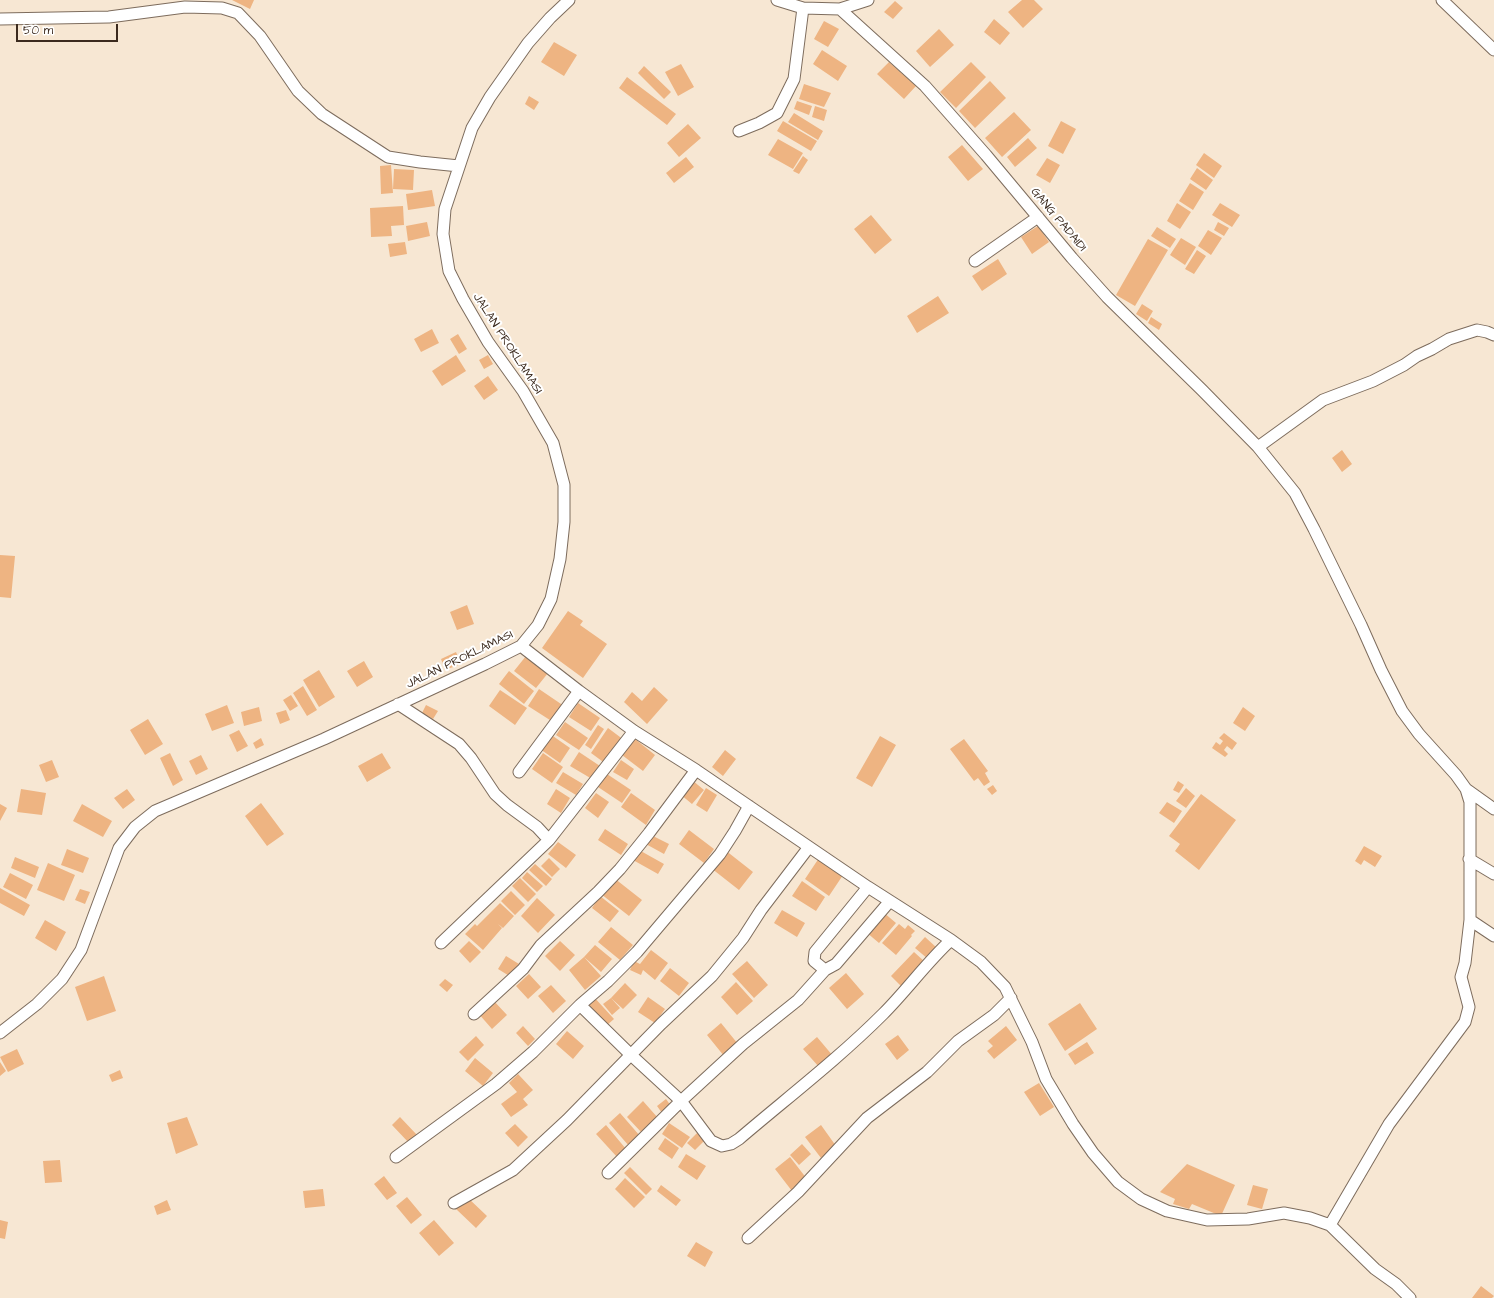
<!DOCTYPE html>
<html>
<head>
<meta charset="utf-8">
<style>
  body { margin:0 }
  #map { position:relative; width:1494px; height:1298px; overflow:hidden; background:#f7e7d3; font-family:"Architects Daughter",sans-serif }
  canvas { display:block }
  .scale { position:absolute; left:16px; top:24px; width:102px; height:18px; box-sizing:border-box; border:2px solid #3b2a1e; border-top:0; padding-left:5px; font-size:12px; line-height:14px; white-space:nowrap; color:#3b2a1e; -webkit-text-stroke:3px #fff; paint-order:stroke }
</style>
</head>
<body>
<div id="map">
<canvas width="1494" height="1298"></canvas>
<div class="scale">50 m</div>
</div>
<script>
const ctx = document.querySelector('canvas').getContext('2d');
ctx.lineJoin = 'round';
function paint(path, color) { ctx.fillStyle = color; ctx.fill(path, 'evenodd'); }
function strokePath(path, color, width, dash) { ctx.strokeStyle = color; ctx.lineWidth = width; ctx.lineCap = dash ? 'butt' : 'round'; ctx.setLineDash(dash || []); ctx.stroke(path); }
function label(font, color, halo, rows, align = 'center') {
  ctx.font = font + ' "Architects Daughter",sans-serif'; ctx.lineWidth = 4; ctx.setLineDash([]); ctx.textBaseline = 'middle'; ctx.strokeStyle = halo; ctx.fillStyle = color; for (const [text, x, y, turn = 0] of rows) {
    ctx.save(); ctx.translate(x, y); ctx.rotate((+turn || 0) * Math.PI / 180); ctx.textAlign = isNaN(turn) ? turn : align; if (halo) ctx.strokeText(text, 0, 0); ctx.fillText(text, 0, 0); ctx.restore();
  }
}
paint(new Path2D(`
  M232,0H254L250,9Z
  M1022,0H1034L1043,9L1023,28L1008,12Z
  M895,1L903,8L893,19L884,12Z
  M994,19L1010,33L1000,45L984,32Z
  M824,21L839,29L828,47L814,39Z
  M939,29L954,45L930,67L916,51Z
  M554,42L577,55L564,76L541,62Z
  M822,50L847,66L838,81L813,64Z
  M889,62L916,86L904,99L877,74Z
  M971,62L986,77L956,108L940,92Z
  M681,64L694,87L678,96L665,72Z
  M644,66L671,92L664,99L638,73Z
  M627,77L676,114L667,125L619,88Z
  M990,81L1006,98L975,128L959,111Z
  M804,84L831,93L824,107L799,99Z
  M529,96L539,102L534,110L525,104Z
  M797,101L812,106L809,115L794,109Z
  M815,106L827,110L824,121L812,117Z
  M1014,112L1031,130L1002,157L985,138Z
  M794,113L823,131L818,140L788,122Z
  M783,121L817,141L811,151L777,131Z
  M1061,121L1076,129L1063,154L1048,146Z
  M688,124L701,138L679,157L667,143Z
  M1028,138L1037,148L1015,167L1007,157Z
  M778,139L803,153L793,169L768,155Z
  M962,145L983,169L968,181L948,157Z
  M1204,153L1222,166L1214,178L1196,165Z
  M803,156L808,160L799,174L793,171Z
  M686,157L694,167L674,183L666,173Z
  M1047,158L1060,165L1050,183L1036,175Z
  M391,165L393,193L381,194L380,166Z
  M1197,168L1213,180L1206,190L1190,179Z
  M394,169L414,170L413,190L393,189Z
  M1190,183L1204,192L1193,210L1179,201Z
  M432,190L435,206L408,210L406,194Z
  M1177,203L1191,212L1180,229L1167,221Z
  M1220,203L1240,215L1232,227L1212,215Z
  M403,206L404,225L391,226L392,236L371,237L370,208Z
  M871,215L892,240L875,254L854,229Z
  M427,222L430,236L408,241L406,226Z
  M1218,222L1229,228L1224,236L1214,230Z
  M1038,226L1049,242L1032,254L1021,237Z
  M1157,227L1176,239L1170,248L1151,236Z
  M1208,230L1222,238L1211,255L1198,246Z
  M1181,238L1196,247L1185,265L1170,255Z
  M1148,239L1168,250L1135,306L1116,295Z
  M405,242L407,254L390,257L388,244Z
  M1197,250L1206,256L1194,274L1185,269Z
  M998,259L1007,274L982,291L972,276Z
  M938,296L949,313L917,333L907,316Z
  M1142,304L1153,311L1147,321L1136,314Z
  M1151,317L1162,324L1159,330L1148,323Z
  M432,329L439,343L421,352L414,339Z
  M458,334L467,349L459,354L450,339Z
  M456,355L466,371L442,386L432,371Z
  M488,355L493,364L484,369L479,360Z
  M488,376L498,390L484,400L474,386Z
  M1342,450L1352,464L1342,472L1332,458Z
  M0,555L15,556L11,598L0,597Z
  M467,605L474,624L457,630L450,612Z
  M568,611L583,621L580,625L607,644L583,678L542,648Z
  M456,652L461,664L445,670L441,659Z
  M526,656L548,673L536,688L514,671Z
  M364,661L373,677L357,687L347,671Z
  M319,670L335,697L319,707L303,680Z
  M509,671L534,691L524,704L499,684Z
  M303,686L317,710L307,716L293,693Z
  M654,687L668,700L647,724L624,702L632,692L642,701Z
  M539,689L564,706L553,722L528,706Z
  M500,690L527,708L515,725L489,706Z
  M291,695L298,706L290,711L283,700Z
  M578,703L600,718L591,731L569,717Z
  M227,705L234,723L212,731L205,714Z
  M426,705L438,711L433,719L422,713Z
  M259,707L262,721L244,726L241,712Z
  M1243,707L1255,716L1245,731L1233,723Z
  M286,710L290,720L280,724L276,713Z
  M148,719L163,744L145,755L130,730Z
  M565,722L588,738L579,750L556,735Z
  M598,725L604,729L591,749L585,745Z
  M608,728L624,740L606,764L591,753Z
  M239,730L248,746L237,752L229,735Z
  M1224,733L1237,743L1232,750L1227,746L1224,750L1228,754L1225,757L1212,748L1216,742L1220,745L1223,741L1219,738Z
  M550,734L570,748L560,763L540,749Z
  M880,736L896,745L872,787L856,778Z
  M261,738L264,745L256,749L253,743Z
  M635,739L655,755L643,771L622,755Z
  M964,739L988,771L985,773L990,782L984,786L978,778L974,781L950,749Z
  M725,750L736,759L723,776L712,767Z
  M579,752L600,766L592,779L570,766Z
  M170,753L183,780L173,786L160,758Z
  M382,753L391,768L367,782L358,766Z
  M543,753L563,767L552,783L532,769Z
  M201,755L208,769L196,775L189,761Z
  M52,760L59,777L46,782L39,765Z
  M621,760L634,769L627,780L613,772Z
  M563,772L583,784L576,795L556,783Z
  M607,774L631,790L622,803L598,787Z
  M692,780L704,790L692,804L680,794Z
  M1178,781L1184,785L1179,793L1173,790Z
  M993,785L997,791L992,795L987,789Z
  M706,788L717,795L707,812L696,805Z
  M1186,788L1195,796L1186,808L1176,801Z
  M21,789L46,793L42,815L17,812Z
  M127,789L135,800L123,809L114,798Z
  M556,789L570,798L561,813L547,804Z
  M596,793L609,802L598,818L585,808Z
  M631,793L655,810L646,825L621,807Z
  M1201,794L1236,820L1199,870L1175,851L1180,844L1169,836Z
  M1167,802L1182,811L1174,823L1159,813Z
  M261,803L284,834L267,846L245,816Z
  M0,804L7,808L0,821Z
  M82,804L112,821L103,837L73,821Z
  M605,829L628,844L621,855L598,840Z
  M689,830L714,849L704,863L679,844Z
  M649,834L669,844L664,854L644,843Z
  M558,842L576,855L566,868L548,854Z
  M1364,846L1382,856L1375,867L1364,860L1361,865L1355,861Z
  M67,849L89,858L83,873L61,865Z
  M639,850L664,864L658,874L633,860Z
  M725,850L753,872L739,890L711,868Z
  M15,857L39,867L35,878L11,868Z
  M549,858L560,869L552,877L541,866Z
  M819,858L843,875L829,896L805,879Z
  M48,863L75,875L64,901L37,890Z
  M535,864L552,879L546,886L529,870Z
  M527,872L543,886L537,892L522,878Z
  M10,873L33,885L26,899L3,887Z
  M520,878L536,894L528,902L512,886Z
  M614,878L642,900L629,916L601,894Z
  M802,881L825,897L816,911L792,896Z
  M0,888L30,905L24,916L0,903Z
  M80,889L90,892L85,904L75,900Z
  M511,891L525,905L515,915L501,901Z
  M600,896L619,911L610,922L592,908Z
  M537,898L555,915L538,933L521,916Z
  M500,903L514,916L503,928L498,924L502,928L483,950L465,934L475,924L477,926Z
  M782,910L805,923L797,937L774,923Z
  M883,912L896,923L879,943L866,932Z
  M45,920L66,932L56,951L35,938Z
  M899,924L905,929L908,925L915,931L911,935L912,936L896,955L882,943Z
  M611,927L633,945L620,960L598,942Z
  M925,937L937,948L928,959L915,948Z
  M469,941L481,952L470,963L459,951Z
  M560,941L575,955L560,971L545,956Z
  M595,945L612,959L601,972L584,957L601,976L585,990L569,970L584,957Z
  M651,950L668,963L655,980L643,970L641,975L630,970L634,961L640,964Z
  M914,952L925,962L902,987L891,976Z
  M506,956L519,964L511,977L498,969Z
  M747,961L768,985L754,998L732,974Z
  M670,968L689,983L679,996L660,981Z
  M846,973L864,994L847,1009L829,988Z
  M529,974L541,987L528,999L516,986Z
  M104,976L116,1011L87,1021L75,987Z
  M445,979L453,985L447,992L439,985Z
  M736,982L753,1001L737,1015L721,997Z
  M625,983L637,995L623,1009L611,998Z
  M551,985L566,1001L553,1013L538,996Z
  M593,996L614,1019L606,1026L585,1004Z
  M648,997L665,1009L655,1023L638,1012Z
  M611,998L620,1008L612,1015L603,1004Z
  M493,1000L507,1015L492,1029L478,1013Z
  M1080,1003L1097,1029L1065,1051L1048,1024Z
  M721,1023L738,1044L724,1056L707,1035Z
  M523,1026L535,1039L528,1046L516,1033Z
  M1006,1026L1017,1040L994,1059L987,1051L993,1046L988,1041Z
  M567,1031L584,1046L573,1059L556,1044Z
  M898,1035L909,1050L897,1060L885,1044Z
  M476,1036L484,1045L468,1061L459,1052Z
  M817,1037L833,1056L819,1067L803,1049Z
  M1087,1042L1094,1053L1075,1065L1068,1054Z
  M17,1049L24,1064L8,1072L0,1057Z
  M475,1058L493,1073L483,1086L465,1071Z
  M0,1062L6,1071L0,1076Z
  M120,1070L123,1078L112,1082L109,1075Z
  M518,1074L533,1090L523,1099L528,1105L511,1117L501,1104L517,1092L509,1083Z
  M1039,1083L1054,1107L1040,1116L1024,1092Z
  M666,1099L671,1106L662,1113L657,1106Z
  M643,1101L658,1118L642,1133L627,1117Z
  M620,1113L640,1136L629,1146L609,1123Z
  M187,1117L198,1145L176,1154L167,1123Z
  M400,1117L417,1135L409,1143L392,1125Z
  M669,1123L690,1137L682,1148L662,1134Z
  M515,1124L528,1137L518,1147L505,1133Z
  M606,1125L626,1149L617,1157L596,1134Z
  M821,1125L836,1146L821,1158L805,1137Z
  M698,1132L706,1139L695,1150L687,1143Z
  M665,1138L679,1148L672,1159L658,1149Z
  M802,1144L811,1154L799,1165L790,1155Z
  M686,1154L706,1166L697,1180L678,1167Z
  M790,1157L807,1179L792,1191L775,1169Z
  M60,1160L62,1182L45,1183L43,1161Z
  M1187,1164L1235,1185L1221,1216L1192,1204L1189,1209L1173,1204L1175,1199L1160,1192Z
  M630,1167L652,1189L646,1195L624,1173Z
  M384,1176L397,1193L387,1200L374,1184Z
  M625,1178L645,1197L634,1208L615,1189Z
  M661,1185L681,1200L676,1206L657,1191Z
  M1253,1185L1268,1189L1262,1209L1247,1205Z
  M323,1189L325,1206L305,1208L303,1191Z
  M407,1197L422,1215L411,1224L396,1206Z
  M467,1197L487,1216L476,1228L456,1209Z
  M167,1200L171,1210L157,1215L154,1206Z
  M0,1220L8,1222L5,1239L0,1238Z
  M434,1220L454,1243L439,1256L419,1233Z
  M696,1242L713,1252L705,1267L687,1256Z
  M1481,1286L1494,1296L1492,1298H1472Z`), '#eeb482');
const street = new Path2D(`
  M777,0L803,8L840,9L868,0
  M1442,0L1494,50
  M840,9L925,86L986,155L1072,258L1107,297L1202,390L1258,447L1295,493L1314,529L1361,625L1381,670L1402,711L1419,734L1456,775L1466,789L1470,802V920L1465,963L1461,977L1469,1007L1465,1022L1389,1124L1330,1225
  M0,19L109,17L185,7L222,8L238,13L260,36L298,91L322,114L388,157L420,162L459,166
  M739,131L759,123L777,113L794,79L803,8
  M975,261L1038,217
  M1258,447L1323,400L1373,381L1404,365L1417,356L1432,349L1449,339L1477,330L1487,332L1494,335
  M521,646L579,691L634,731L696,770L868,887L951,940L981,962L1005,987L1032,1042L1046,1079L1073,1124L1093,1153L1118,1182L1141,1199L1167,1211L1207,1220L1248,1219L1284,1213L1310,1218L1330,1225L1375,1269L1396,1284L1410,1298
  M398,704L459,744L471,758L495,794L507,805L537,827L549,840L441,943
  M519,772L579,691
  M1466,789L1494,809
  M549,840L634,731
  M1469,859L1494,874
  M1470,920L1494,936
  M825,970L814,961L815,952L868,887
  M580,1005L631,1055L681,1101L711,1141L722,1146L731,1144L739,1139C787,1098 838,1059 883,1014C907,990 927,962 951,940
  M474,1014L523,969L541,945L598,892L620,869L649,833L696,770
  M0,1033L37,1004L62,979L81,950L119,848L135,827L155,811L324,739L485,664L521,646L538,625L551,599L560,559L564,522V485L553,443L523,391L488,342L463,299L449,271L443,234L445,209L472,128L490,97L528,43L550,18L569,0
  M396,1157L496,1084L533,1052L580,1005L608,981L637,952L720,854L735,831L749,806
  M608,1173L681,1101L743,1044L798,1000L825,970L836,964L890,901
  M454,1203L513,1170L567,1120L661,1024L712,976L743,938L761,910L809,847
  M748,1238L798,1192L867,1118L927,1072L958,1041L994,1015L1011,998`);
strokePath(street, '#7d6c5d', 13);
strokePath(street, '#fff', 11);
label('12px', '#3b2a1e', '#fff', [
  ["GANG PADAIDI",1058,220,50],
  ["JALAN PROKLAMASI",507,344,57],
  ["JALAN PROKLAMASI",460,660,-26]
]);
</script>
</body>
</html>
